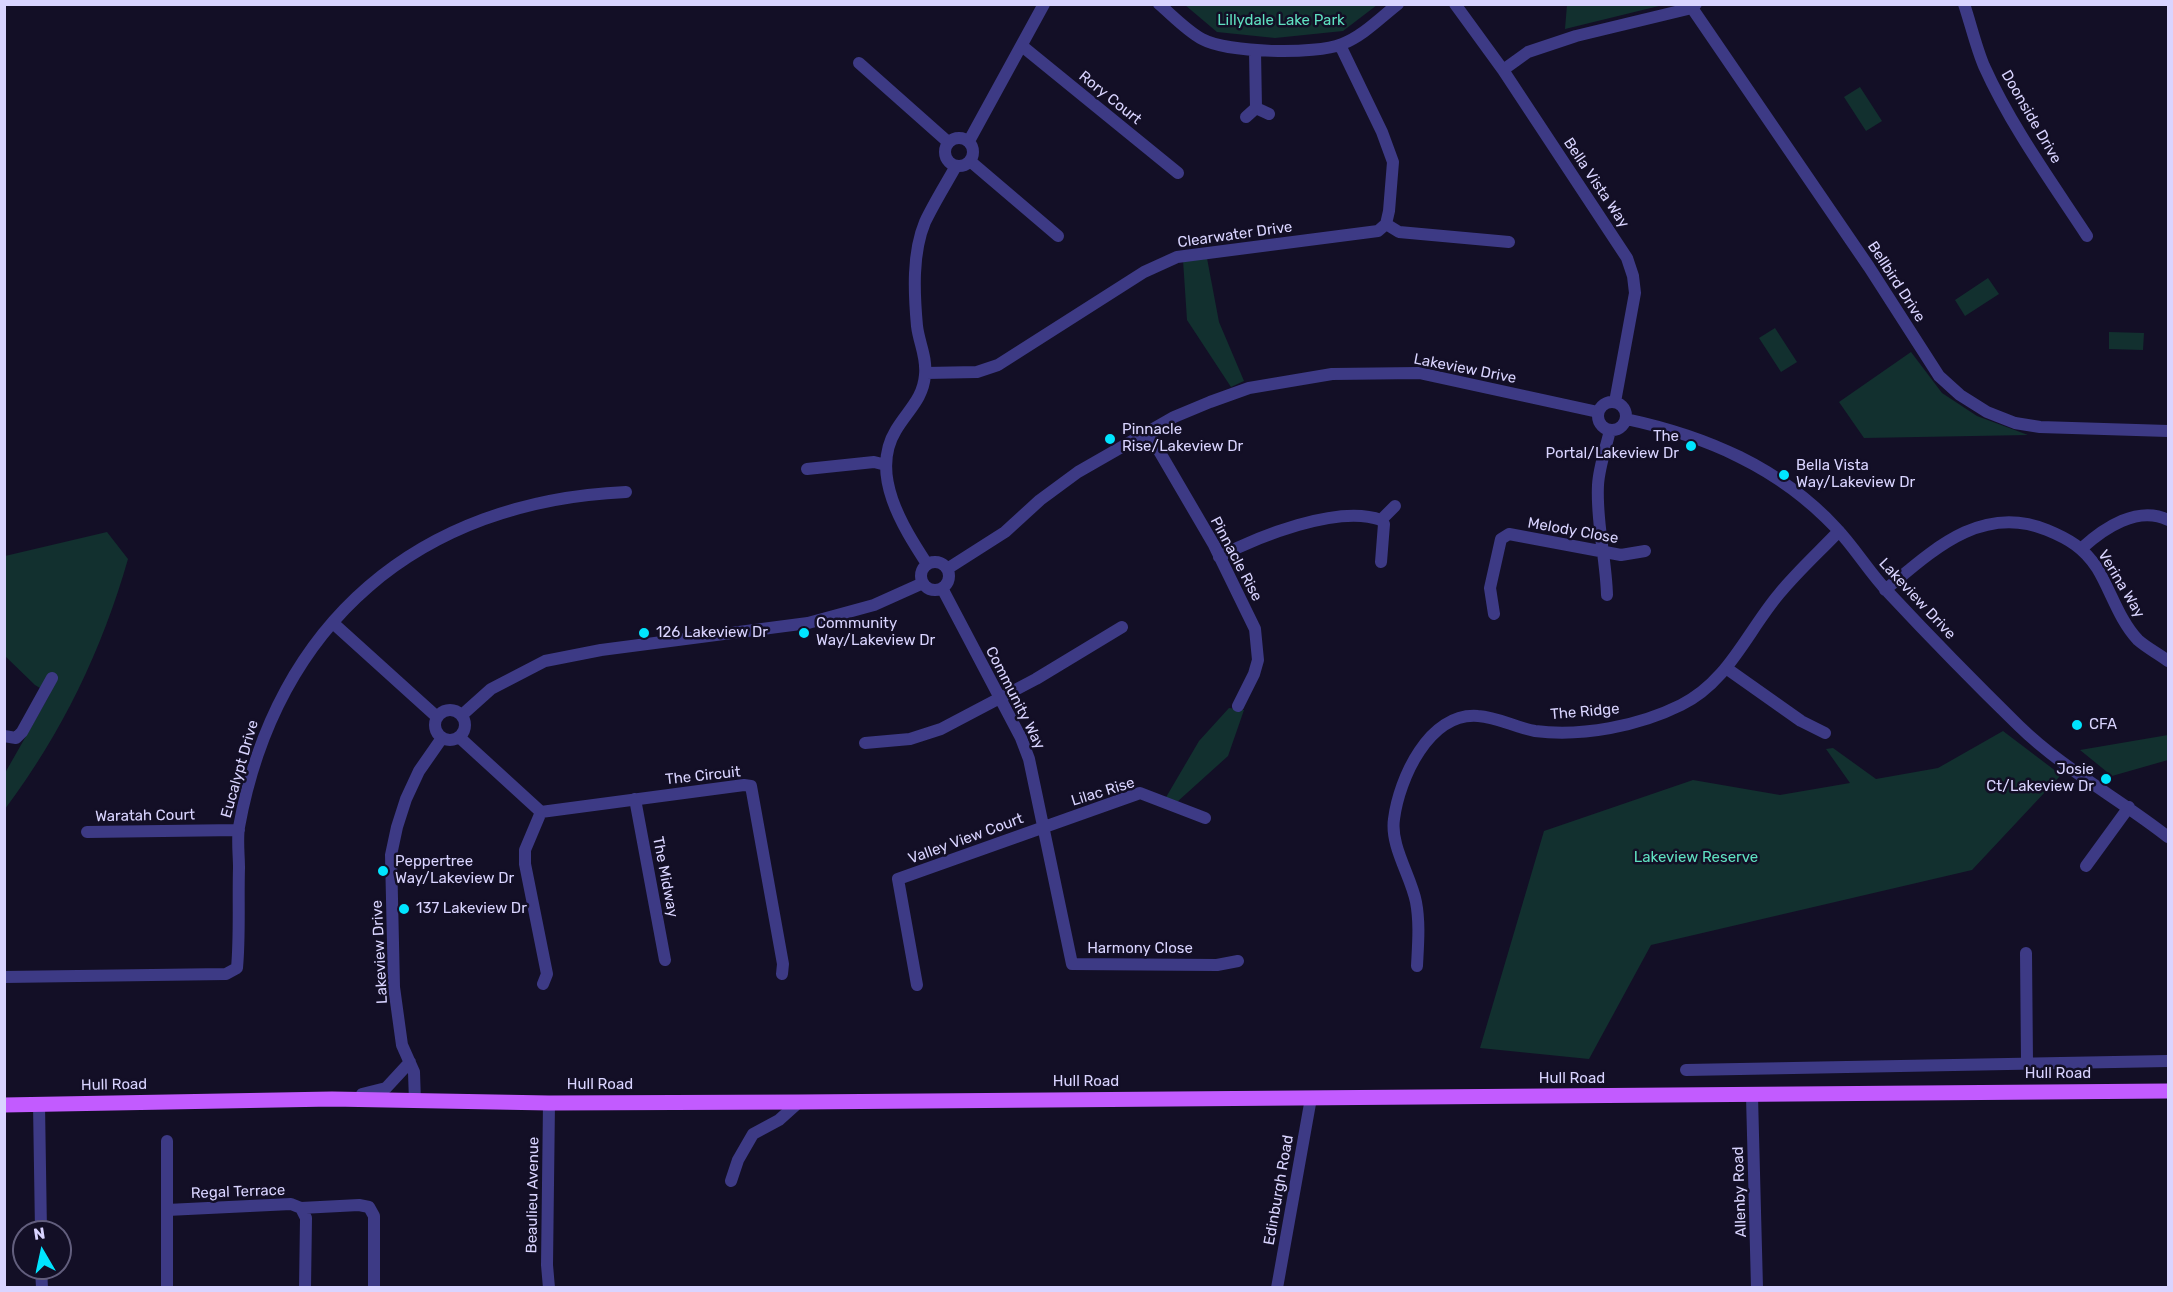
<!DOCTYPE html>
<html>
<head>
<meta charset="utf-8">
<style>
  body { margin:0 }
  #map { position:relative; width:2173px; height:1292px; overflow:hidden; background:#130f26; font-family:Rubik,sans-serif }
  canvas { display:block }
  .frame { position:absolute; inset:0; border:6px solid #d9d4ff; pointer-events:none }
  .north { position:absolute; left:12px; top:1220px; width:60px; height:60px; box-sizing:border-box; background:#130f26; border:2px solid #625e7d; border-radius:50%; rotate:351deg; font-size:16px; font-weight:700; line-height:24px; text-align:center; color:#d9d4ff }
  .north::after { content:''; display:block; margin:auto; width:21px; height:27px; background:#00e5ff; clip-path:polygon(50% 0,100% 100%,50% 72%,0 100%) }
</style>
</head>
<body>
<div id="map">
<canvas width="2173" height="1292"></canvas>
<div class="frame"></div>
<div class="north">N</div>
</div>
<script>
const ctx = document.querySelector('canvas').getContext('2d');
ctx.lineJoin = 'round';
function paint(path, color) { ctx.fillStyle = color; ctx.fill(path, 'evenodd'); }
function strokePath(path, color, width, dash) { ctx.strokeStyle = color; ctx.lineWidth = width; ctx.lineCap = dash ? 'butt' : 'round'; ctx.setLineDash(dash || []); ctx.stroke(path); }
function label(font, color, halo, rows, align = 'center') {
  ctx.font = font + ' Rubik,sans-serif'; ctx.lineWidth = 5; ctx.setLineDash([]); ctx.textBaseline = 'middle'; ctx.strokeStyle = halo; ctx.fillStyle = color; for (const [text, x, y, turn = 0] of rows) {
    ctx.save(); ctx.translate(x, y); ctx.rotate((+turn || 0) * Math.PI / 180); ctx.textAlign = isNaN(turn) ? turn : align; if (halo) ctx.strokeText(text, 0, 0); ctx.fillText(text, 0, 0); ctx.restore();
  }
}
paint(new Path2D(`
  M1185,5H1377L1343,31L1275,38L1217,32Z
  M1567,5V4L1663,5L1565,29Z
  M1860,87L1882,121L1866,131L1844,97Z
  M1206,253L1219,322L1244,381L1231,387L1187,320L1183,260Z
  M1988,278L1999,294L1965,316L1955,300Z
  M1775,328L1797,362L1781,372L1759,338Z
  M2109,332L2144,333L2143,350L2109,349Z
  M1911,352L1942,393L1977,416L2028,435L1864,438L1839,402Z
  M107,532L128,559C102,650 62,733 5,809V773L50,694L35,685L5,656V556Z
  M1229,708L1244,710L1228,756L1177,802L1165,799L1199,741Z
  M2003,731L2061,775L1972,870L1651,945L1589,1059L1480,1048L1544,831L1693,780L1780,795L1850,783L1826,749L1833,748L1876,779L1938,768Z
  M2168,735V760L2112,776L2080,750Z`), '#12302f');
strokePath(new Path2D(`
  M1159,4C1173,16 1187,31 1202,39C1228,53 1315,55 1342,44C1363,36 1380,18 1398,4
  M1455,4L1503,70L1627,258L1633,276L1635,293L1615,402
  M1964,4C1971,25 1976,47 1984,66C2011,126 2051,181 2087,236
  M1692,8L1869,267L1939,376L1960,395L1987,412L2015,423L2040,427L2168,431
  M1022,46L1178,173
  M1255,51L1256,108
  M859,63L948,142
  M1503,70L1528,52L1576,36L1692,8L1696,4
  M1246,117L1256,108L1269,114
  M945 152a14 14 0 1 1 28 0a14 14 0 1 1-28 0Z
  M969,141L1044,4
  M970,161L1058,236
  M1386,224L1399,232L1509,242
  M926,373L977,372L998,365L1144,272L1177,257L1378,231L1386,224L1389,211L1393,162L1382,132L1340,45
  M1598 416a14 14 0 1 1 28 0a14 14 0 1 1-28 0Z
  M1626,419C1706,436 1779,467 1836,528C1855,548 1869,572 1888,592C1930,637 1974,682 2019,726C2063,769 2120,799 2168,837
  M1148,432L1214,545L1255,629L1258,660L1254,674L1238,706
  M807,469L874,462L886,465
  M1381,520L1384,524L1381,562
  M1381,520L1395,506
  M2082,548C2104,528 2138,505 2168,520
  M1219,557C1257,537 1338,504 1381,520
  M921 576a14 14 0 1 1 28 0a14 14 0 1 1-28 0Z
  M927,564C903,527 869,474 896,430C908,410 923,399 925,375C927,357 919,343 917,326C914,293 912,253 925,222C934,203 946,184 956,166
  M947,569L1005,532L1040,500L1078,472L1174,417L1210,402L1249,388L1332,374L1419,373L1598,412
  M942,588L1021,738L1029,759L1072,964L1217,965L1238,961
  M1885,590C1932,551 1981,503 2047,530C2069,539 2084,548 2097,568C2111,591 2119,620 2138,640C2147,648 2159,654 2168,661
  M1607,595C1606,558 1596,523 1598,485C1599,467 1606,448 1610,430
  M1494,614L1490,588L1501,539L1509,534L1621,555L1645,551
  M333,623L437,717
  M1726,668L1801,721L1825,733
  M435 725a15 15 0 1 1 30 0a15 15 0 1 1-30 0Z
  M462,715L491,689L545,661L601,650L808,623L874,605L923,583
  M4,736L16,738L22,732L52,678
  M459,737L541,812L744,785L751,786L783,964L782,974
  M865,743L910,739L941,729L1036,679L1122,627
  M635,799L665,960
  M541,812L525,850V864L547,974L543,984
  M87,832L239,830
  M2086,866L2129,807
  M2026,953L2027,1062
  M1417,966C1418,945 1420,923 1416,902C1411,876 1390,846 1394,819C1399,779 1429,712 1478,716C1498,717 1516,728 1535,731C1582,737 1639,726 1681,705C1728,682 1747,632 1779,594C1797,572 1819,552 1839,531
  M4,977L226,974L237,968C240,935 238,901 239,868C239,855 237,840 239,827C276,623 419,501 626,492
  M917,985L898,879L1140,793L1205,818
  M1686,1070L2168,1061
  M362,1094L386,1088L410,1062
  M1752,1096L1757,1288
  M415,1102L414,1072L402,1045L394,987L391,855L397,827L406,799L419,771L442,738
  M39,1104L41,1232
  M731,1181L738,1160L753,1134L779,1120L799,1102
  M301,1208L359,1205L369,1207L374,1216V1288
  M167,1210L291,1204L301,1208L306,1218L305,1288
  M41,1268L42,1288
  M167,1288V1141
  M549,1288L547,1265L549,1103
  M1277,1288L1311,1098`), '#3d3a85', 12);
strokePath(new Path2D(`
  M4,1105L332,1099L549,1103L799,1102L2168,1091`), '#c25bff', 15);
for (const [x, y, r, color] of [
  [1110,439,6,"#00e5ff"],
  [1691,446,6,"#00e5ff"],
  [1784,475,6,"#00e5ff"],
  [644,633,6,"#00e5ff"],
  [804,633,6,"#00e5ff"],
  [2077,725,6,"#00e5ff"],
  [2106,779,6,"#00e5ff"],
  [383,871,6,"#00e5ff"],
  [404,909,6,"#00e5ff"]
]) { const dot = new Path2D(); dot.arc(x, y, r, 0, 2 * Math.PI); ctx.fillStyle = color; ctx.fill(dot); strokePath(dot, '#130f26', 2); }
label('15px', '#5fe0c0', '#130f26', [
  ["Lillydale Lake Park",1281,21],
  ["Lakeview Reserve",1696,858]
]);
label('15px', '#d9d4ff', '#130f26', [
  ["Rory Court",1110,98,39],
  ["Doonside Drive",2031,117,60],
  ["Bella Vista Way",1596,183,56],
  ["Clearwater Drive",1235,235,-8],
  ["Bellbird Drive",1896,282,57],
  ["Lakeview Drive",1465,369,11],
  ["Melody Close",1573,531,10],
  ["Pinnacle Rise",1236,559,62],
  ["Verina Way",2121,584,59],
  ["Lakeview Drive",1917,599,47],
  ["Community Way",1015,698,63],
  ["The Ridge",1585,712,-5],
  ["Eucalypt Drive",240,769,-74],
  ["The Circuit",703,776,-6],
  ["Lilac Rise",1103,792,-17],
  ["Waratah Court",145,816,-1],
  ["Valley View Court",966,839,-20],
  ["The Midway",665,877,79],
  ["Harmony Close",1140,949],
  ["Lakeview Drive",380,952,-93],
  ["Hull Road",2058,1074],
  ["Hull Road",1572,1079],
  ["Hull Road",1086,1082],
  ["Hull Road",114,1085,-1],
  ["Hull Road",600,1085],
  ["Edinburgh Road",1279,1190,-80],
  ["Regal Terrace",238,1192,-2],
  ["Allenby Road",1740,1192,-92],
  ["Beaulieu Avenue",533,1195,-89]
]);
label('15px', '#d9d4ff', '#130f26', [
  ["Pinnacle",1122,430],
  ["Rise/Lakeview Dr",1122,447],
  ["The",1679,437,"right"],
  ["Portal/Lakeview Dr",1679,454,"right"],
  ["Bella Vista",1796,466],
  ["Way/Lakeview Dr",1796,483],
  ["Community",816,624],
  ["Way/Lakeview Dr",816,641],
  ["126 Lakeview Dr",656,633],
  ["CFA",2089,725],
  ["Josie",2094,770,"right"],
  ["Ct/Lakeview Dr",2094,787,"right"],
  ["Peppertree",395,862],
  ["Way/Lakeview Dr",395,879],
  ["137 Lakeview Dr",416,909]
], 'left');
</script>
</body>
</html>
